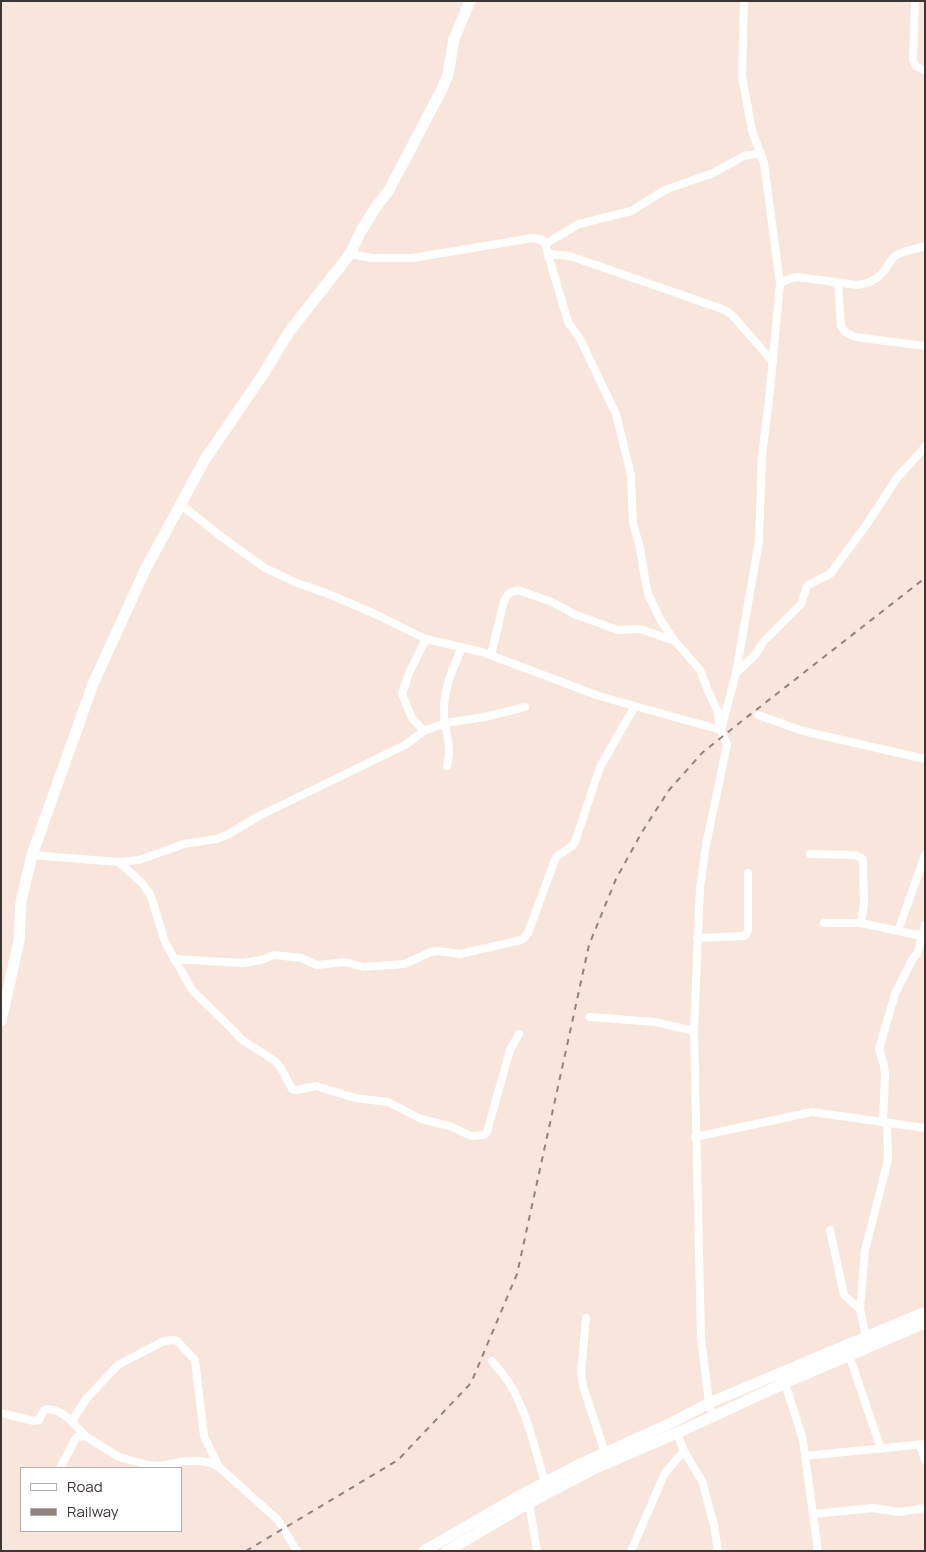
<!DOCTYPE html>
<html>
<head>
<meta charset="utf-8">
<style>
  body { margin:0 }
  #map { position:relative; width:926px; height:1552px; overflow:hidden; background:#f8e5db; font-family:Manrope,sans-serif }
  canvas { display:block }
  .frame { position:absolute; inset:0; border:2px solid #3d3532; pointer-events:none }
  .legend { position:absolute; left:20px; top:1467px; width:162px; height:65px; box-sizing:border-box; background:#fff; border:1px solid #b1aead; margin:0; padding:6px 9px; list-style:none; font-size:15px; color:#3d3532 }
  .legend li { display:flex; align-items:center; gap:10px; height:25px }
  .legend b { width:25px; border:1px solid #b1aead }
</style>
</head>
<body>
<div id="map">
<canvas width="926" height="1552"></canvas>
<div class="frame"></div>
<ul class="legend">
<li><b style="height:6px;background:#fff"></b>Road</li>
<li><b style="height:6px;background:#90837d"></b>Railway</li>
</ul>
</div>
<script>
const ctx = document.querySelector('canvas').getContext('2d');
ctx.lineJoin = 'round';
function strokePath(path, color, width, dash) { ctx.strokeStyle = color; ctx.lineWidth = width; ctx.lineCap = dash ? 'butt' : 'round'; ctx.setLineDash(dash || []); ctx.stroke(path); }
strokePath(new Path2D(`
  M915,1L913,60L916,66L925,71
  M545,244L579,224L631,211L665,190L713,173L744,156L761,153
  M350,254L372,258H412L533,238L542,240L545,244L568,322L580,339L616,414L631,475L633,523L640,548L646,585L649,596L661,621L675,641L700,670L709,693L718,712L719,722
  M548,254L570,256L725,310L733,316L773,362
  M780,283L792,278L797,277L857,285C872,283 880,278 888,265C890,262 892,259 895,256C903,251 916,249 925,246
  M838,283L841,326L845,332L855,337L925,346
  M180,504L223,538L265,568L297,583L326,593L373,613L426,639L482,652L599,696L721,730
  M491,655L504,601L509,593L518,590L552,602L574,614L618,630L640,629L675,641
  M736,673L756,654L764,641L801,604L806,589L808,585L830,574L867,524L897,478L925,447
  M758,715L803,731L925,759
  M424,731L412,718L402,694L409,673L426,639
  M447,766C452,746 447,741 445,723C440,696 452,671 462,647
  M810,854L855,855L863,859L864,904L861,923
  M32,855L119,862L139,860L184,844L216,839L227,835L259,816L405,745L424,731L445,723L485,717L525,707
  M119,862L142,883L151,896L165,942L192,990L234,1031L241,1039L275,1061L281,1068L292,1089L297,1090L316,1086L355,1098L388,1102L421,1119L450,1126L471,1136L484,1135L487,1132L510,1050L519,1034
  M824,923H861L922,936
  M898,931L925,855
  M697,938L745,936L748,930V873
  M174,959L243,963L261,960L274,955L301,958L317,965L345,962L363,967L404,964L431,952L438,951L460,954L521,940L525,937L528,933L556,857L572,846L575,842L600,767L635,706
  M590,1017L655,1022L694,1031
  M883,1122L885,1075L884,1065L879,1049L895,994L913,958L917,954L925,925
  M695,1137L812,1112L925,1128
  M830,1230L844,1295L860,1309
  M586,1318L581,1373L583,1386L605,1453
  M866,1337L860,1309L865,1250L887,1164L888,1155L887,1122
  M849,1355L881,1449
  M492,1361C498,1369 506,1377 511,1386C528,1415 535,1450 545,1482
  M785,1383L803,1440L818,1551
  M1,1413L34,1421L39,1420L44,1410C60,1405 76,1426 85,1436
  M713,1417L709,1403L701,1338L694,1031L700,888L706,845L727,745L721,730L736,673L759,541L762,455L769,400L780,283L764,163L752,131L742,76L744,1
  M72,1421L86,1399L118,1365L164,1341L173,1340L177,1341L195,1360L204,1436L219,1467
  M677,1433L684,1451L702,1481L714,1525L718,1551
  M920,1445L925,1460
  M805,1456L925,1444
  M60,1468L75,1440L77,1437L85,1436L119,1457L148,1465L160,1466L185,1461H201L211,1463L220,1468L278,1520L297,1551
  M529,1503L537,1551
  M813,1514L873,1508L899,1512L925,1508
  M631,1551L665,1473L684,1451`), '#fff', 8);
strokePath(new Path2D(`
  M1,1021L19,941L21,902L32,855L93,684L146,568L204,461L264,373L289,332L350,254L361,231L376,207L389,190L441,91L448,75L454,39L470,1
  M424,1551L519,1496L576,1466L669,1424L709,1403L925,1312
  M447,1551L529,1503L596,1468L677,1433L785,1383L925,1323`), '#fff', 11);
strokePath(new Path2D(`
  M246,1551L398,1460L471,1383L517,1274L589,945L616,879L642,832L669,790L702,753L733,728L925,578`), '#90837d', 2, [6, 6]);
</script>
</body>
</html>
